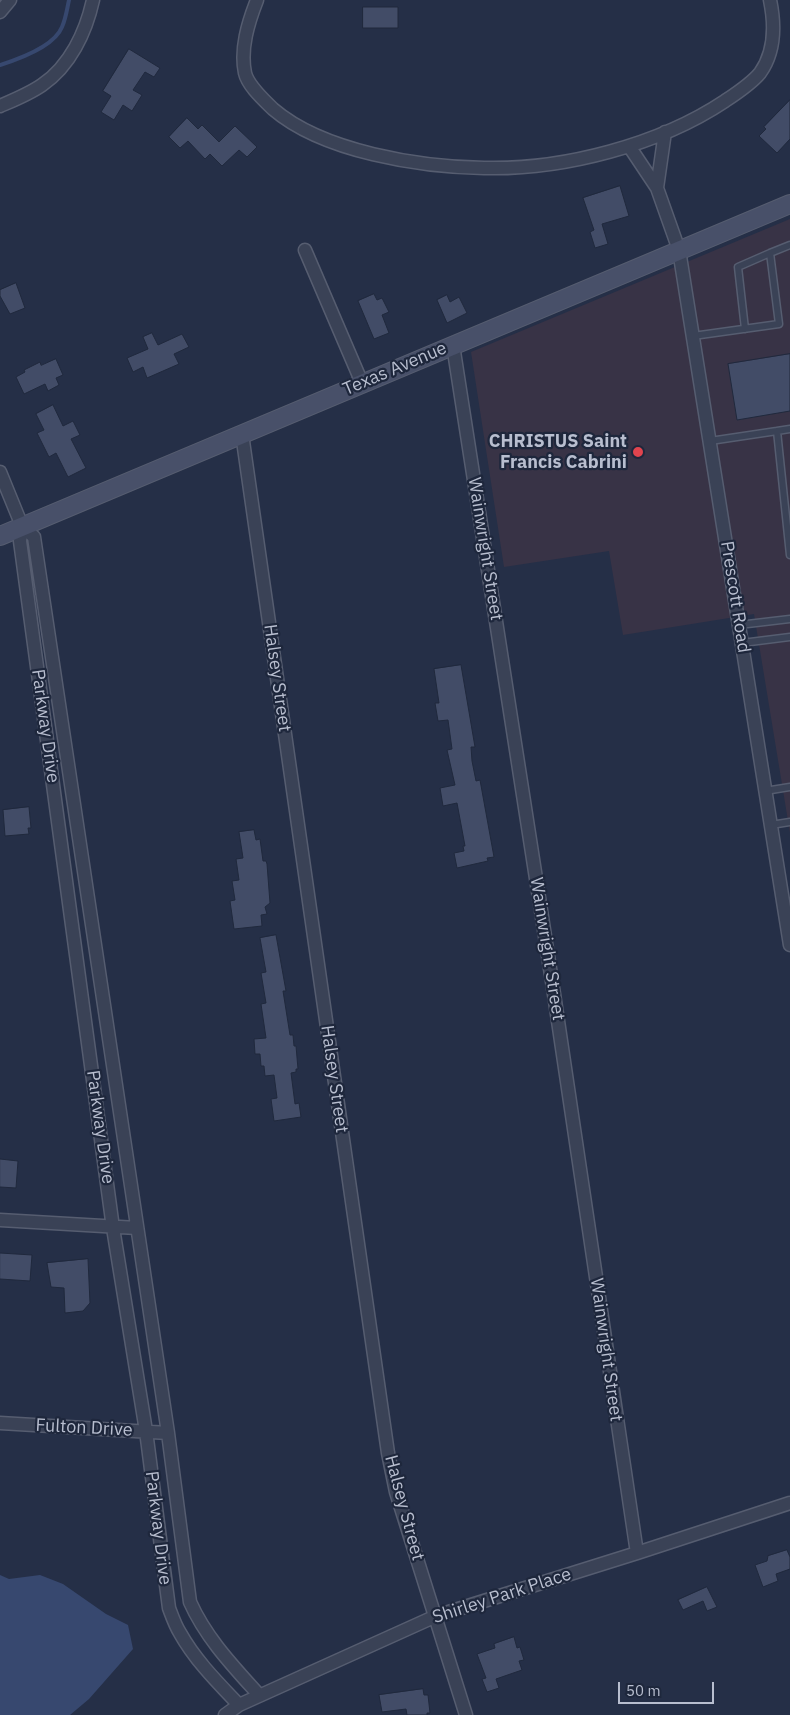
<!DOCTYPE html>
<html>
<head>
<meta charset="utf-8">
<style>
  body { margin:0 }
  #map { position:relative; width:790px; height:1715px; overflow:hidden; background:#252f47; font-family:"IBM Plex Sans",sans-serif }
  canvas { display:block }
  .scale { position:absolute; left:618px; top:1682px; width:96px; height:22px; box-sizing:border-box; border:2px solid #b8becf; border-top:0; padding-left:6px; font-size:15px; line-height:18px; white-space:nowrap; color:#b8becf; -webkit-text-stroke:4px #1e273c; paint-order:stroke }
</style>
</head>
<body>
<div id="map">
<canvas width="790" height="1715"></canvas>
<div class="scale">50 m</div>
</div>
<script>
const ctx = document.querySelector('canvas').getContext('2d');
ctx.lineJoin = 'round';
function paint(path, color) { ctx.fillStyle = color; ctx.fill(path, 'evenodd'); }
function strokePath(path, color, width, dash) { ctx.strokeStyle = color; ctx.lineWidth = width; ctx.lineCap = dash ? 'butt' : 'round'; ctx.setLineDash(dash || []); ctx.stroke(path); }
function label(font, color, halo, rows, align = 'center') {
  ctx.font = font + ' "IBM Plex Sans",sans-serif'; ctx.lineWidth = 4.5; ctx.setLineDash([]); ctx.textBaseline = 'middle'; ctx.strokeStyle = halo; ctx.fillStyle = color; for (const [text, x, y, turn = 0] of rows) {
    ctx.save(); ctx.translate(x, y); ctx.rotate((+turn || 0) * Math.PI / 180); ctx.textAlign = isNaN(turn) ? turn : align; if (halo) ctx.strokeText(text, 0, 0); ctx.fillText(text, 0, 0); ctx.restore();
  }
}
paint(new Path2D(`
  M790,219V833L754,614L623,635L609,551L504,567L471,352Z`), '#383346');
paint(new Path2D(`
  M0,1575L9,1579L40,1575L63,1584L106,1614L128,1625L133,1649L89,1699L70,1715H0Z`), '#37486f');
strokePath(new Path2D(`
  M0,65C19,59 54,47 62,27C66,18 67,9 69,0`), '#37486f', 4);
const building = new Path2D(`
  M363,7H398V28H363Z
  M129,49L160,68L154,77L145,72L133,90L142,95L132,111L123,105L114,120L101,112L111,96L103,91Z
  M790,100V139L777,153L759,136L766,129L764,127Z
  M187,118L198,129L202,125L219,142L235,126L257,147L247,157L239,150L222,166L210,154L205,159L188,141L180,148L169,137Z
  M620,186L629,216L602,224L608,244L595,248L590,232L594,230L583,198Z
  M16,283L25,308L10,314L0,296V290Z
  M374,294L377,300L382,298L389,312L382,315L389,333L374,339L358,301Z
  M447,295L450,302L459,297L467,313L447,323L437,300Z
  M152,333L158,345L182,334L189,347L174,354L179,364L147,378L143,367L133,372L127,358L148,349L143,337Z
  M790,354V411L737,420L728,364Z
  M56,359L63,375L56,378L59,385L48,391L45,384L24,394L16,377L25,372L24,370L40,362L41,365Z
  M53,405L63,426L73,421L80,435L71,439L86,468L68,477L56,453L49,457L37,433L44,430L36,414Z
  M461,665L475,747H471L472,761L476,781L480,780L494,857L487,858L488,861L457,868L454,853L464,851L463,846H465L457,803L443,806L440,788L455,785L447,750L452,749L448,720L438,721L435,703H439L434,669Z
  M29,807L31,828H28L29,834L5,836L3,810Z
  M254,830L256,840L260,839L263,861H266L267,864L270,903L265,907L267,914L261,915L262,926L234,929L230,901L235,900L232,881L239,880L236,859L243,858L239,832Z
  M276,935L286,991H283L290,1035H293L294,1046H296L298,1069H296V1072L291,1073L295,1104L299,1103L301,1117L274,1121L271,1099L277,1098L274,1075L265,1076L264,1066H261L260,1054H255L254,1039L266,1038L261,1004L266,1003L261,973L266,972L260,938Z
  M0,1159L18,1161L16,1188L0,1187Z
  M0,1253L32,1255L30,1281L0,1279Z
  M88,1259L90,1303L83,1311L65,1313L64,1288L51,1287L47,1263Z
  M787,1550L790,1557V1569L776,1574L778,1581L763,1587L755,1565L767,1561L768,1556Z
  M707,1587L717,1607L707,1611L703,1601L683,1610L678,1600Z
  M514,1637L517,1648L520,1647L524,1660L519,1661L522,1670L496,1679L499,1688L487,1692L482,1679L486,1678L477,1654L495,1648L494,1644Z
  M423,1689L424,1695H428L430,1713H427V1715H407L406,1709L382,1712L379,1695Z`);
paint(building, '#424c67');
strokePath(building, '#20293d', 1);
const lane = new Path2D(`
  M745,329L738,267L770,253
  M693,336L779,324L770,253L790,245
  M777,431L790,429
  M710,441L777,431L790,555
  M739,625L790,619
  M742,643L790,637
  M765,791L790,787
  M771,825L790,822`);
const street = new Path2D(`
  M257,0C248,23 240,49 245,73C248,86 264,100 273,109C323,152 420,167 484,168C563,170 659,145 725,101C737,93 751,84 760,73C775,52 775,24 770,0
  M0,12L10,0
  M0,106C14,100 29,94 42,85C70,66 86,32 93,0
  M629,146L657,188L679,250L790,945
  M657,188L665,132
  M305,250L362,383
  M453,345L554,994L637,1553
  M242,434L388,1453L396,1492L466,1715
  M0,472L22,526L34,537L168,1433L190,1602C206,1638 233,1666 259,1695
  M22,526L20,541L113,1228L146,1431L169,1608C172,1616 175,1625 180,1633C195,1660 218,1683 239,1705
  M0,1220L137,1228
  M0,1423L168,1433
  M225,1715L239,1705L436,1616L637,1553L790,1503`);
const secondary = new Path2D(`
  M0,536L790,204`);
strokePath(lane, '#565d70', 9);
strokePath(street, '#565d70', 15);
strokePath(secondary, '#565d70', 20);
strokePath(lane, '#3a4256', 6);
strokePath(street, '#3a4256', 12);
strokePath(secondary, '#485069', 18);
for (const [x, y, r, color] of [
  [638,452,6,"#e0444e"]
]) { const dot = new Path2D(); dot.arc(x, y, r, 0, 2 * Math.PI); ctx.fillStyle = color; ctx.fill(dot); strokePath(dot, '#1e273c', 2); }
label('18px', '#b8becf', '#1e273c', [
  ["Texas Avenue",395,369,-23],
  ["Wainwright Street",485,549,81],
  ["Prescott Road",735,597,81],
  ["Halsey Street",277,678,82],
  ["Parkway Drive",45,726,82],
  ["Wainwright Street",547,949,81],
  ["Halsey Street",334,1079,82],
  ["Parkway Drive",100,1127,82],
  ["Wainwright Street",606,1350,82],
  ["Fulton Drive",84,1428,3],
  ["Halsey Street",404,1508,75],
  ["Parkway Drive",158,1528,83],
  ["Shirley Park Place",502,1596,-18]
]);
label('bold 18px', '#b8becf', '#1e273c', [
  ["CHRISTUS Saint",627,442],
  ["Francis Cabrini",627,463]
], 'right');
</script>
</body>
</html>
